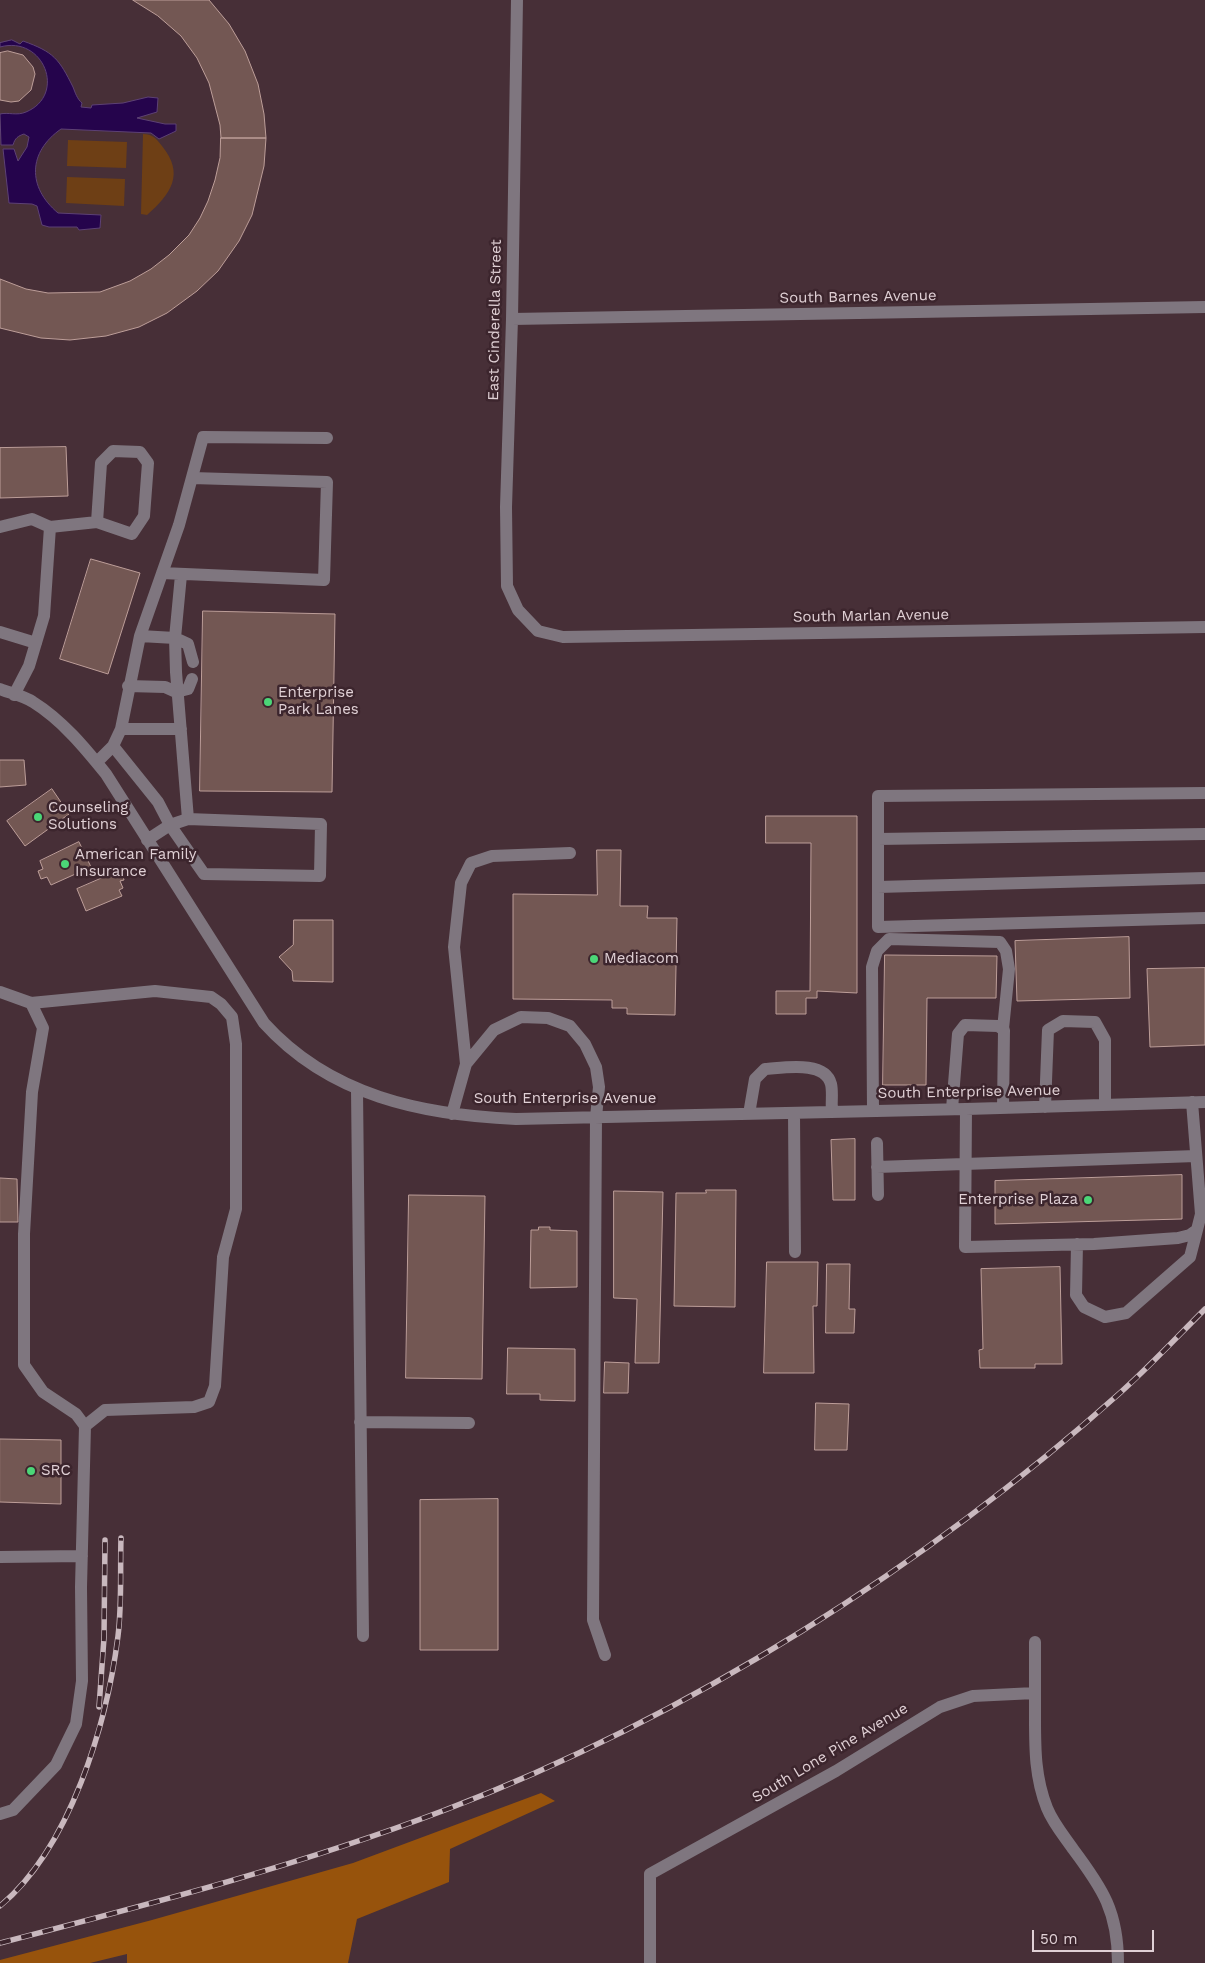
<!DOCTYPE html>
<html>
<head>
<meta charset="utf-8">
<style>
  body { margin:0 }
  #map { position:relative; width:1205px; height:1963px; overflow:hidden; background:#472f37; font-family:"Work Sans",sans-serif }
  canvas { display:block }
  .scale { position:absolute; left:1032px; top:1930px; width:122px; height:22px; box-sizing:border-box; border:2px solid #e0d0d5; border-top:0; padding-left:6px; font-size:15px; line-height:18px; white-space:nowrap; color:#e0d0d5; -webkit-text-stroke:4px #3c252d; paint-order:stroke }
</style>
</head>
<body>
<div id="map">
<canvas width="1205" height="1963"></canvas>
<div class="scale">50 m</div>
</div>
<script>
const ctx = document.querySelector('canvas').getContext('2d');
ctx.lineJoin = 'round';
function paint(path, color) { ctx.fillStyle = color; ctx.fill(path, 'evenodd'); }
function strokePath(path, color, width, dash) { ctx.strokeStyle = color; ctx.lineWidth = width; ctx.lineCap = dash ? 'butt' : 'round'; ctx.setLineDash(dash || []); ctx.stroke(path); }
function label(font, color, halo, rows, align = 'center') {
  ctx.font = font + ' "Work Sans",sans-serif'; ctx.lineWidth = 5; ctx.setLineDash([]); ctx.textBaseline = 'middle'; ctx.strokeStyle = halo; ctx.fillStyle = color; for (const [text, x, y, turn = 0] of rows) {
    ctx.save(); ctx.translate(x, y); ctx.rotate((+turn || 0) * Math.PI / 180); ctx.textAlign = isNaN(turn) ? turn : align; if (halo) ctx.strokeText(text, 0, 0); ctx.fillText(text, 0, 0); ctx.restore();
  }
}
paint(new Path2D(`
  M143,134C152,134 156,138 162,146C185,174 171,194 147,215L141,214Z
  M68,140L127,142L126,168L67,166Z
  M67,177L125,179L124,206L66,203Z`), '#6e3f15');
paint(new Path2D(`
  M541,1793L555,1801L450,1849L449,1882L357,1919L348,1963H127V1954L90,1963H0V1960L152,1920L353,1863Z`), '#97530c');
const water = new Path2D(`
  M12,40L20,44L23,41C54,52 59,59 73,87C75,92 77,99 82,103L81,107L91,108L92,105L123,103L148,97L158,98L157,112L137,118L165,124H176V131L159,139L151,133L61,129C28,152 27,187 58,213L101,215L100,228L79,230L77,227H49L42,225L37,206L32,204L9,203L3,149H14L18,161L27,147L29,137L24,134C18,136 15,138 13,145H1L0,114C8,112 17,116 26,112C67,95 44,35 0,47V43Z`);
paint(water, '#25044c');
strokePath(water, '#5d4175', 1);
const building = new Path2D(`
  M133,0H209L229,24L245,51L258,84L264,114L266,138H221L220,125L209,83L197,58L181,36L158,16Z
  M8,51L23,55L33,67L35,74L31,90L19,101L11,102L0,100V53Z
  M221,138H266L264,166L252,215L239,241L218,271L197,291L167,313L139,327L106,336L70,340L41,338L0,328V279L26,289L48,293L100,292L130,281L151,269L169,255L189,235L200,218L208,201L215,180L220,158Z
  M66,447L68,496L0,498V448Z
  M91,559L140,573L108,674L60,659Z
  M203,611L335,614L332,792L200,791Z
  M0,760H24L26,785L0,787Z
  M52,789L69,814L25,846L7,821Z
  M766,816H857V993L817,991V998H806V1014H776V991H810L811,843H766Z
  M79,842L91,867L51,885L47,877L41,879L38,871L43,869L40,861Z
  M597,850H621L620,906H648L647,918H677L675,1015L627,1014V1008H612V1000L513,999V894L597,895Z
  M121,870L124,880L120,881L123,888L119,890L122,896L86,911L77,889Z
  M294,920H333V982L293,981L292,971L279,957L293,945Z
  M1129,937L1130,998L1017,1001L1015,941Z
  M885,955L997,956L996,998H927L926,1085H883Z
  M1205,968V1045L1150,1047L1147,969Z
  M855,1139V1200H833L831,1140Z
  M1182,1175V1219L995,1224V1181Z
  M0,1178L17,1179L18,1222H0Z
  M706,1190H736L735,1307L674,1306L676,1193H706Z
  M614,1191L663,1192L659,1363H635L637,1299L614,1298Z
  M409,1195L485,1196L482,1379L406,1378Z
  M539,1227H550V1230L577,1231V1287L530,1288L531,1230H538Z
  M767,1262H818L817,1306H813L814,1373H764Z
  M827,1264H850L849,1309H855L854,1333H826Z
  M1060,1267L1062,1364H1035V1368H980L979,1350L983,1349L981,1269Z
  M508,1348L575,1349V1401L540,1400V1394H507Z
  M605,1362L629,1363L628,1393H604Z
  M816,1403L849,1404L847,1450H815Z
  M0,1439L61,1440V1504L0,1502Z
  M498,1499V1650H420V1500Z`);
paint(building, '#735753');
strokePath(building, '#bd9e99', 1);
strokePath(new Path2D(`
  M517,0L512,319L506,507L507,586L518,610L538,631L563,637L1205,627
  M512,319L1205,307
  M0,527L32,519L50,527L44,616L29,666L14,695
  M50,527L97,522L132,534L144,516L148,463L140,452L113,451L101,463L97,522
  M162,573L324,580L327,482L192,478
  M181,575L175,638L176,672L188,819
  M0,632L36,643
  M140,636L175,638L188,644L193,662
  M128,686L165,687L176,692L188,689L192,679
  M0,689C10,693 24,696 33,702C62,720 85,748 106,774L264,1023C330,1096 422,1115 516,1119L966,1109L1205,1102
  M121,729H181
  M113,746L121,729L140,636L179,525L203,437L327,438
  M97,762L113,746L158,802L170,825L147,840
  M1205,793L878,796V927L1205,918
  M188,819L321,824L320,876L204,874L170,825Z
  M878,839L1205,834
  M878,887L1205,878
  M0,992L31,1003L43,1028L32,1092L24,1234V1365L43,1392L76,1414L85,1426L81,1587L82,1681L76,1724L56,1765L13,1810L0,1814
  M31,1003L155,991L211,997L221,1004L232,1017L236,1044V1209L223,1257L215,1386L209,1402L194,1407L105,1410L85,1426
  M466,1064L454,947L461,883L471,863L492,856L570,853
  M357,1090L363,1636
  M1045,1107L1048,1030L1063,1021L1095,1022L1105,1040V1105
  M952,1109L958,1034L965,1025L998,1026L1004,1030L1003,1108
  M966,1109L965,1247L1094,1244L1178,1238L1190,1235L1197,1230L1201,1214L1192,1102
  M873,1111L872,967L877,951L889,939L1000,942L1006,951L1009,969L1003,1029
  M794,1113L795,1252
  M452,1114L466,1064L494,1030L521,1017L548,1018L570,1026L585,1044L596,1067L599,1087L596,1117L593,1620L605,1655
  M749,1114L755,1079L765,1069C783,1068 825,1060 831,1084C833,1092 831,1103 832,1112
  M877,1143L878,1195
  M877,1167L1196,1156
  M1077,1244L1076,1295L1084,1307L1105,1317L1126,1313L1190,1257L1197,1230
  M360,1422L469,1423
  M0,1557L82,1556
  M1035,1642C1035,1667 1035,1692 1035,1718C1035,1749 1035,1778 1047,1808C1053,1823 1064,1836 1073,1849C1103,1889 1118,1912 1118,1963
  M650,1963V1874L836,1771L940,1707L973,1696L1035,1693`), '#7f767f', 12);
const rail = new Path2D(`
  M99,1707L104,1638L105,1540
  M0,1906C70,1848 107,1724 118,1636C122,1604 120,1570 121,1538
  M0,1943C150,1904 301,1865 445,1810C689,1717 926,1566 1121,1392C1150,1366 1177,1337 1205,1309`);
strokePath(rail, '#c9b8be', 5.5);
strokePath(rail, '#3c252d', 4, [11]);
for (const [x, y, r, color] of [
  [268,702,5,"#4bd677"],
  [38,817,5,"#4bd677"],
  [65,864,5,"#4bd677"],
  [594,959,5,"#4bd677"],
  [1088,1200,5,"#4bd677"],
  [31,1471,5,"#4bd677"]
]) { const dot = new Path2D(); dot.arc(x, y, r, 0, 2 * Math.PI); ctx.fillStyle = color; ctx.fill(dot); strokePath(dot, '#3c252d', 2); }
label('15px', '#e0d0d5', '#3c252d', [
  ["South Barnes Avenue",858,297,-1],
  ["East Cinderella Street",495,320,-89],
  ["South Marlan Avenue",871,616,-1],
  ["South Enterprise Avenue",969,1092,-1],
  ["South Enterprise Avenue",565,1099],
  ["South Lone Pine Avenue",830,1753,-31]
]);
label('15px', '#e0d0d5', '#3c252d', [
  ["Enterprise",278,693],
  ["Park Lanes",278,710],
  ["Counseling",48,808],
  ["Solutions",48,825],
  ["American Family",75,855],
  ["Insurance",75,872],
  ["Mediacom",604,959],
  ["Enterprise Plaza",1078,1200,"right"],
  ["SRC",41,1471]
], 'left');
</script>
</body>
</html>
